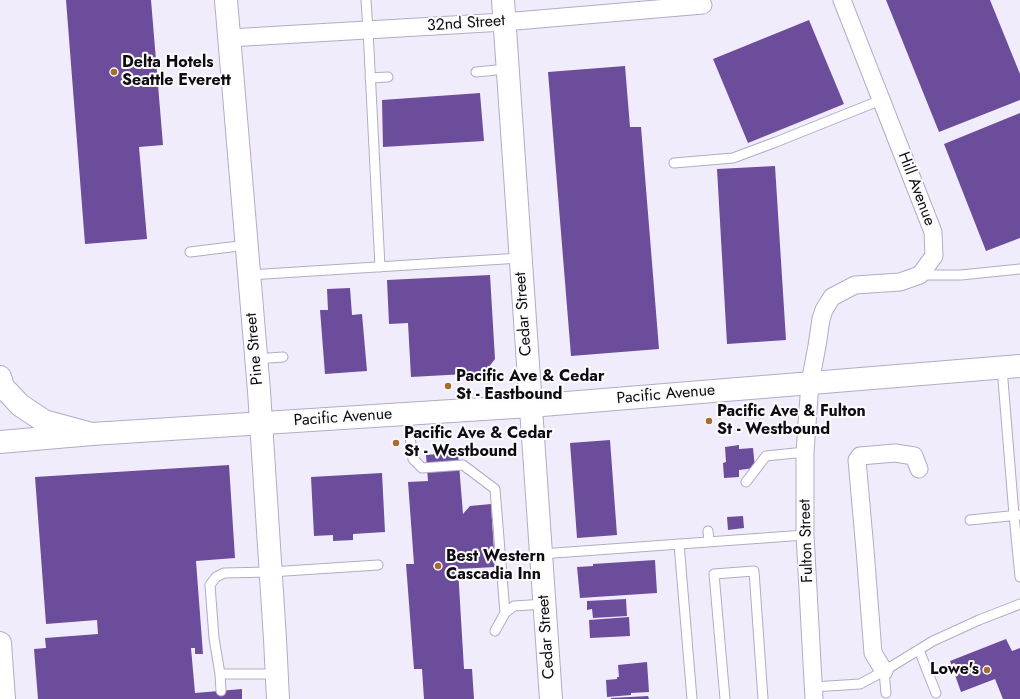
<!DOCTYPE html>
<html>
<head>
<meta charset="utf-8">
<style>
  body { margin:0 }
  canvas { display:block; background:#f1ecfc }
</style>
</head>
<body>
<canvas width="1020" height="699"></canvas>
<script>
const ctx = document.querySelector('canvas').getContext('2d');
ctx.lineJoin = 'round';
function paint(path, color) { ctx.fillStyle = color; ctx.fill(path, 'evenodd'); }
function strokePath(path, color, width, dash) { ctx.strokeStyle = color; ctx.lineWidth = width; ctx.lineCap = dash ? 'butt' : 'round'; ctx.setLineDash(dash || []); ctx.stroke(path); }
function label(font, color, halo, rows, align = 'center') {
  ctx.font = font + ' Jost,sans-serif'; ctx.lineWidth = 4; ctx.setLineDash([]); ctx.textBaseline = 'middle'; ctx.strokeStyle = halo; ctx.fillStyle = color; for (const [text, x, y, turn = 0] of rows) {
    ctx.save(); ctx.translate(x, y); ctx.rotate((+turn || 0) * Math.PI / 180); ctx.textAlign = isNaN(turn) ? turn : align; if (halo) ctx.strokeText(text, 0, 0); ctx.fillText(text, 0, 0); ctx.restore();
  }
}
paint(new Path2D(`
  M66,0H151L163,145L139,147L147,239L85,244Z
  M886,0H990L1020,74V100L939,132Z
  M809,20L844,104L748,143L713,59Z
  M625,66L630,127H641L659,349L571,356L548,72Z
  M480,93L484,141L383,147L382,100Z
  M1020,113V238L986,251L944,144Z
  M775,166L786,340L727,344L717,169Z
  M490,275L495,359L484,373L411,377L408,323L389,324L387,280Z
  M350,288L352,315L362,314L367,371L325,374L320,310H328L327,289Z
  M610,440L617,535L577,538L570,443Z
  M739,445V449L753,448L755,468L739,470V477L724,478L723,463L726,462L725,447Z
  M458,452L463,514L470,506L491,504L495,567L458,569L464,669H472L474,699H424L422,669H414L406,564H414L408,482L428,481L426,455Z
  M229,465L235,558L196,561L203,654H195V648H191L195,693L242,689V699H38L34,649L46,648L45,638L98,634L97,620L46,624L35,477Z
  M382,473L385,532L353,534V540L333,541V535L314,536L311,477Z
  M743,516L744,528L728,530L727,517Z
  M655,560L657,593L580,598L577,567L593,566V564Z
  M626,599L627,616L593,618L592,609L587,610V601Z
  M629,617L630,636L590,638L589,620Z
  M1006,639L1012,651L1020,648V699H1003L995,679L961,692L950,661Z
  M647,662L649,692L631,693V695L607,697L606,680L617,679V677H619L618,665Z
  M648,696L649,699H611V698Z`), '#6c4d9c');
const lane = new Path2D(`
  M366,0L368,30L380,267
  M476,72L507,69
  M370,78L388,77
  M674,163L733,158L776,142L881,100
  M190,252L247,245
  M249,275L520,258
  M920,275H961L1020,269
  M256,359L283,357
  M1002,368L1014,515L1020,577
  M407,414L413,459L422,468L463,465L495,489L505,613L495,631
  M746,482L766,456L805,452
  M970,520L1019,515
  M708,531L709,542
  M679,544L692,699
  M541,554L805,535
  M505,613L514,606L545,604
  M919,650L936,693
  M884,671L886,693
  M220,674L221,691
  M277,674H220L214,638L210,585L216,577L224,573L270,572L378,565
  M813,687L860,684L884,671L933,641L979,620L1020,604
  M725,699L714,574L754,571L763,699`);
const street = new Path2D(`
  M229,38L504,22L703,5
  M884,671L873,653L865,550L857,460L860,456L895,453L914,456L919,469
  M814,699L805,535V452L807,424L810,383L817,346L821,319L824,310L832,297L855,285L900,282L920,275L934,256L933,232L842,0`);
const secondary = new Path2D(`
  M226,0L259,391L275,639L278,699
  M503,0L551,699
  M0,442L92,434L530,406L1020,366
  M0,643L4,699`);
const highway = new Path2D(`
  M0,377L3,387L20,405L44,421L92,434`);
strokePath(lane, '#b3abc5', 11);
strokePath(street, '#b3abc5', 19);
strokePath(secondary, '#b3abc5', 24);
strokePath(highway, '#b3abc5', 24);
strokePath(lane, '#fff', 9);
strokePath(street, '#fff', 17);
strokePath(secondary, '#fff', 22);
strokePath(highway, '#fff', 22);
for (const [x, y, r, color] of [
  [114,72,4,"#a96b30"],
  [448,386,4,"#a96b30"],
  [709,421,4,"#a96b30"],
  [396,443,4,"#a96b30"],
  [438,566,4,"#a96b30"],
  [987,670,4,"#a96b30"]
]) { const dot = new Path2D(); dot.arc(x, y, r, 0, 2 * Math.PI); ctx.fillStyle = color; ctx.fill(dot); strokePath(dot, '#fcfcfc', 1.5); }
label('16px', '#0e0b13', '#fcfcfc', [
  ["32nd Street",466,24,-4],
  ["Hill Avenue",916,189,69],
  ["Cedar Street",524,314,-94],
  ["Pine Street",255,349,-95],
  ["Pacific Avenue",666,395,-5],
  ["Pacific Avenue",343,418,-4],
  ["Fulton Street",807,541,-92],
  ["Cedar Street",547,637,-94]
]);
label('bold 16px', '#0e0b13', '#fcfcfc', [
  ["Delta Hotels",122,63],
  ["Seattle Everett",122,81],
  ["Pacific Ave & Cedar",456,377],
  ["St - Eastbound",456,395],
  ["Pacific Ave & Fulton",717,412],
  ["St - Westbound",717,430],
  ["Pacific Ave & Cedar",404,434],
  ["St - Westbound",404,452],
  ["Best Western",446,557],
  ["Cascadia Inn",446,575],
  ["Lowe's",979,670,"right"]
], 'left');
</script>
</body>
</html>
